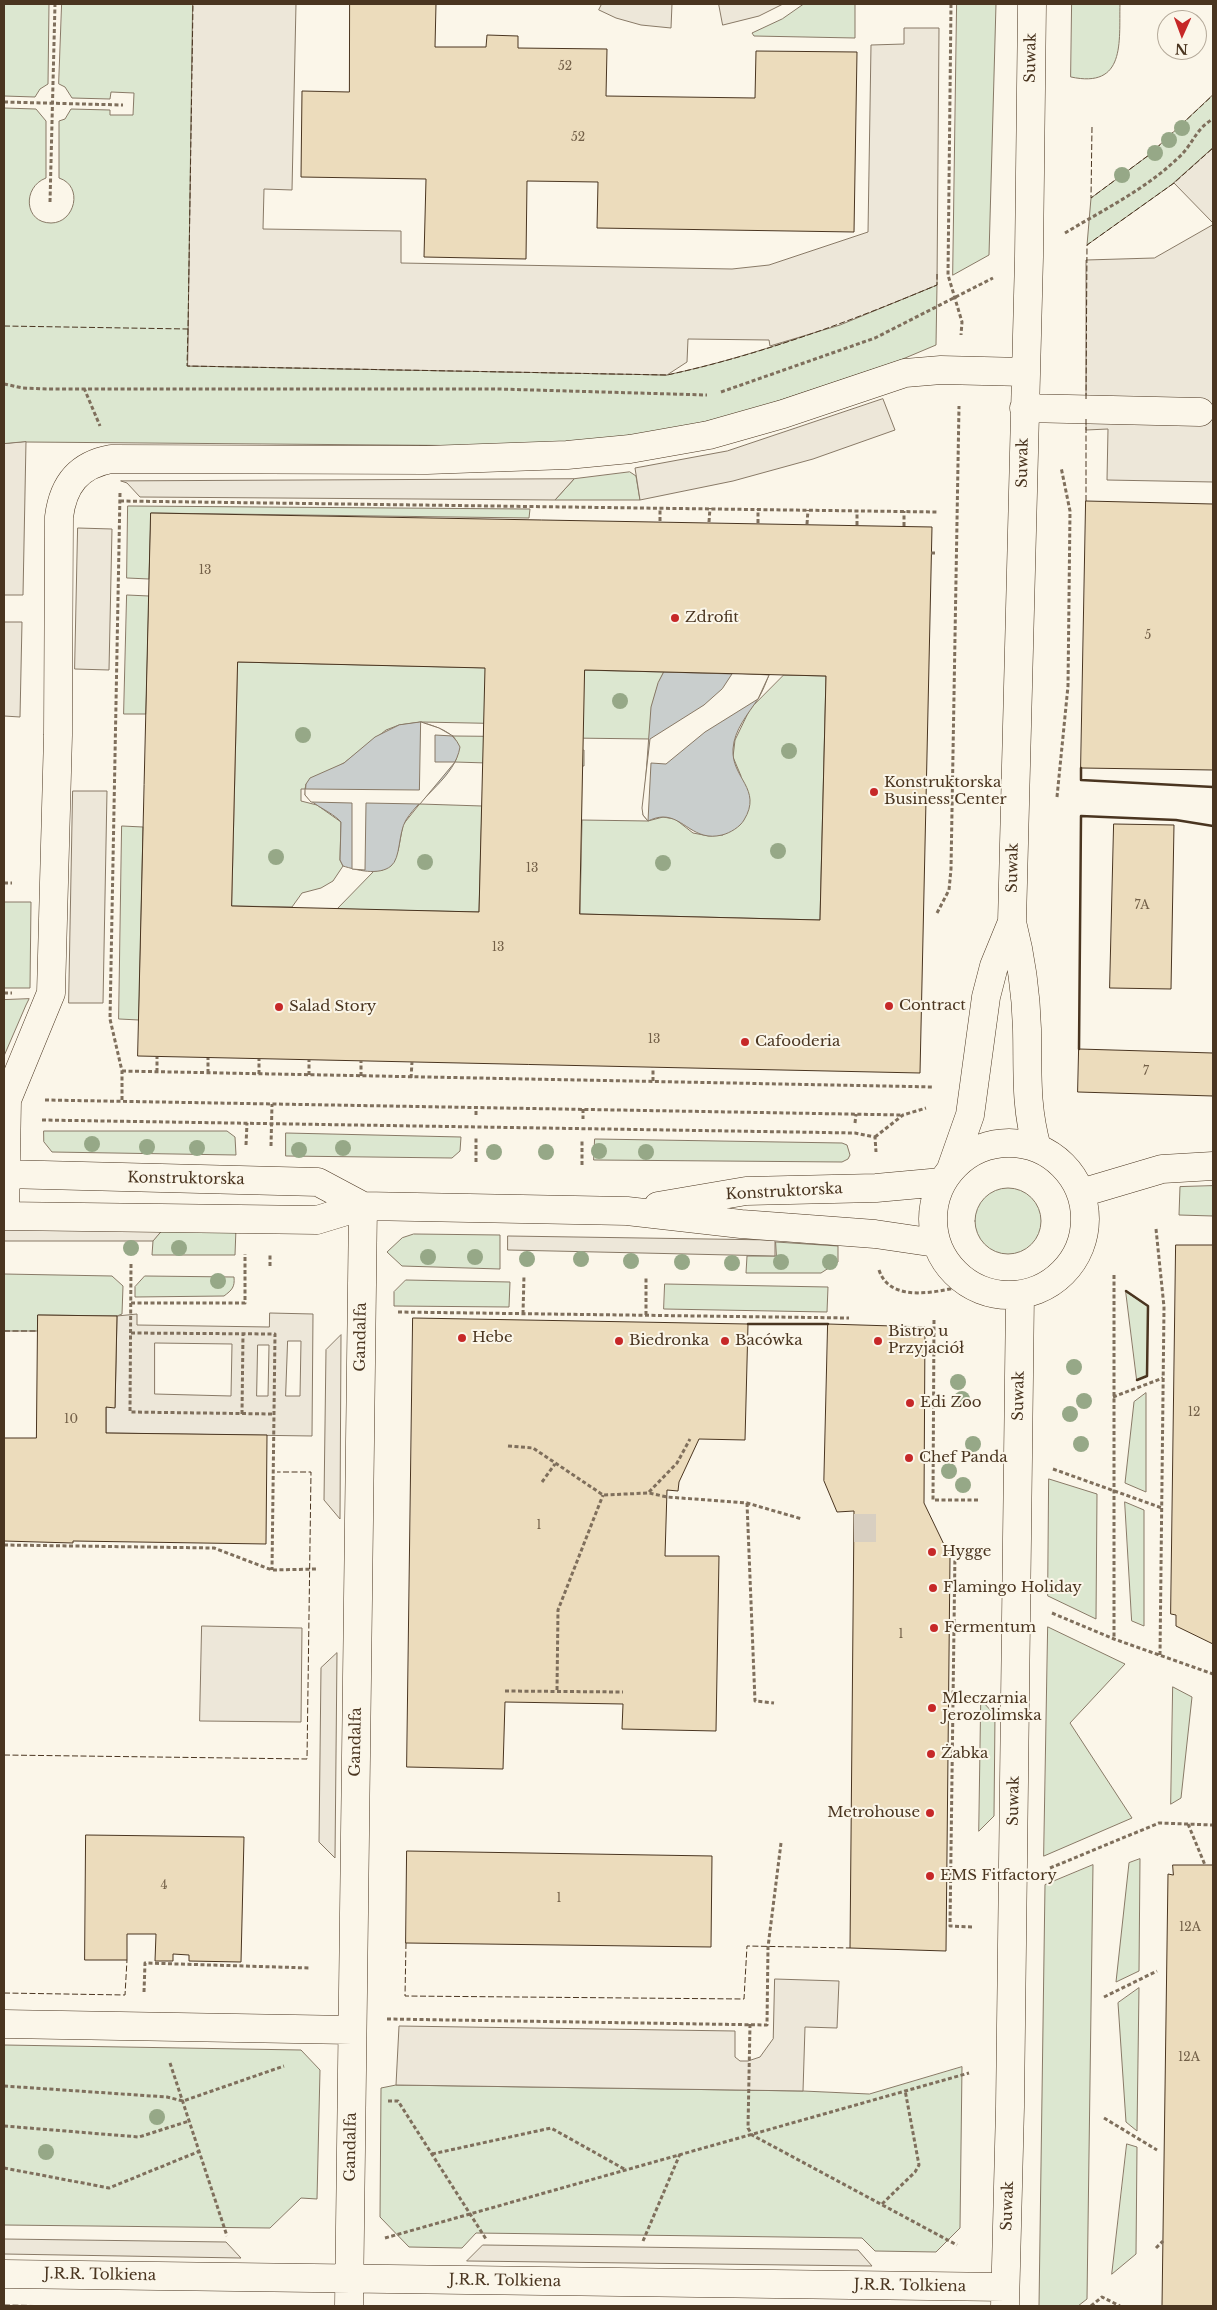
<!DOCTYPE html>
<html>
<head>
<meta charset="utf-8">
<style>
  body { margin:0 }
  #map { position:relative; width:1217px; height:2310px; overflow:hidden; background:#fbf6e9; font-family:"Libre Baskerville",serif }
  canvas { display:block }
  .frame { position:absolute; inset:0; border:5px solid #4a3520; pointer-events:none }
  .north { position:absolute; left:1157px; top:10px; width:50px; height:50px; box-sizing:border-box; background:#fbf6e9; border:1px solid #b4a999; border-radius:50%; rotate:182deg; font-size:14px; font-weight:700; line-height:20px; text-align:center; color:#4a3520 }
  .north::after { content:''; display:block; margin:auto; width:18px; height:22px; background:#c62828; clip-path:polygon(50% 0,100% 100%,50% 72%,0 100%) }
</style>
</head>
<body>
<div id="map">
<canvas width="1217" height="2310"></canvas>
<div class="frame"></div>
<div class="north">N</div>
</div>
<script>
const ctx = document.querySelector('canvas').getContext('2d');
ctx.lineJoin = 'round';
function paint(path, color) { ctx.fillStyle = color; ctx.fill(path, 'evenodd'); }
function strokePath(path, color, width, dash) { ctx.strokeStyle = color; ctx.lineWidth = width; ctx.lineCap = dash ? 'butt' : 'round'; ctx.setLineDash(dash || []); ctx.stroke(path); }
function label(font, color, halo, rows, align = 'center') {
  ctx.font = font + ' "Libre Baskerville",serif'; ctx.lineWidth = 4; ctx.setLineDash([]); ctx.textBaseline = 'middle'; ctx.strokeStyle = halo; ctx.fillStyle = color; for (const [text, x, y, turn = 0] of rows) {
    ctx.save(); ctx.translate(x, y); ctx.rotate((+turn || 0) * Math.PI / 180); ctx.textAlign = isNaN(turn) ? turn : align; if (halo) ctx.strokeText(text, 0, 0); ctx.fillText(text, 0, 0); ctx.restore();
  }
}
const green = new Path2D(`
  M4,4H49L48,84L40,89L35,97L4,96Z
  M62,4H193L188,366L667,375C760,355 849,321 937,285L936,345L898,361L742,413L648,435L508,446L26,442L4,444V108L36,109L46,121V178C22,187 24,223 51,223C75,223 84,186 59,178V121L65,119L71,109L110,110V115H133L134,93L111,92L110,99L72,98L65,87L59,84Z
  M804,4H855V38L754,36L752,33L782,19Z
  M957,4H996L989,255L953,275Z
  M1072,4H1120C1119,42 1126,89 1071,77Z
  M1213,95V148L1174,183L1087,245L1091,198L1149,155Z
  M630,472L636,476L640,500H555L574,479Z
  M128,506L530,509L529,518L151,513L149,579L127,578Z
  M127,595L149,596L146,714H124Z
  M238,662L664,672C652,694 651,715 650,739L570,738V725L421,722L399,725L386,730L344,763L306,784L305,789H301V801L317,805L341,822L340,860L343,866L333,881L321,888L302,893L292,907L232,906Z
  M784,675L826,676L820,920L580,914L582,820L648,821L663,817L675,819L693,833L709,836L723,835L741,776L733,757L735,740L750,709Z
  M453,736L558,737V749L584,750V766L455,762C459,753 460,744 453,736Z
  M420,804L482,806L479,912L337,909L374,871L383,870L398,851L403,825Z
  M122,826L143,827L139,1020L119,1019Z
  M4,902H31L30,988H4Z
  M29,999L26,1005L4,1056V1000Z
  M44,1131H227L235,1137L236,1155L52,1152L44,1142Z
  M286,1133L461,1137L460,1151L452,1158L286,1156Z
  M595,1139L842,1143L847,1145L850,1155L848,1159L842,1162L594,1160Z
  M1213,1186V1216L1179,1215L1180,1187Z
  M975 1221a33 33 0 1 1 66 0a33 33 0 1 1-66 0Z
  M165,1227L236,1228L235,1255H152L153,1241Z
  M414,1234L500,1235V1269L402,1266L387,1252L402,1238Z
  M776,1242L838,1246V1262L821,1273H746L747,1256H776Z
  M4,1274L112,1276L123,1286L122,1314L117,1316L38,1315V1331H4Z
  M145,1276L234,1277C235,1287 232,1290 224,1296L135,1297V1287Z
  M406,1280L510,1282L509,1307L394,1306V1292Z
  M665,1284L828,1287L827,1312L664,1309Z
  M1126,1292L1148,1306L1147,1376L1137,1380Z
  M1146,1393V1492L1125,1483L1134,1402Z
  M1049,1479L1097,1494L1096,1619L1048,1596Z
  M1125,1502L1144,1510V1626L1132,1621Z
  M1048,1627L1125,1664L1070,1723L1132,1818L1044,1856Z
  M1173,1687L1192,1697L1181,1798L1171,1804Z
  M981,1700L995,1715L994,1816L979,1831Z
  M1140,1859L1139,1971L1116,1982L1129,1863Z
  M1093,1865L1087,2299L1078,2306H1039L1045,1885Z
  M1139,1988L1137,2131L1126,2122L1118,2003Z
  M4,2045L301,2050L320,2070L317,2199L301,2198L270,2228L4,2225Z
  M962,2067L960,2228L936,2252L875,2251L862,2238L476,2233L462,2248L409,2247L380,2217L381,2088L396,2085L803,2091L869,2094Z
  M1127,2144L1137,2147L1136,2254L1112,2274Z`);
paint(green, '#dce7d0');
strokePath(green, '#887966', 1);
const parking = new Path2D(`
  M193,4H296L292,190L264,189L263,229L401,231V263L732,269L769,265L868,232L871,45L904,44V28H939L937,285L840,325L770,346L769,340L688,339L687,362L667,375L188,366Z
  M602,4H672L671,28L641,25L616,18L599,10Z
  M719,4H783L759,16L723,25Z
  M1213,148V223L1174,183Z
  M1213,225V482L1107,480L1108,429L1086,430V260L1154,258Z
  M883,399L895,430L813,459L733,481L640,500L635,468L727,451Z
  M26,442L23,595H4V444Z
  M574,479L555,500L140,497L127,483L121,481Z
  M78,528L112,529L109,670L75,669Z
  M4,622H22L20,717L4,716Z
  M73,791H107L103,1003H69Z
  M4,1225L165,1227L153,1241H4Z
  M508,1236L775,1240V1256L508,1250Z
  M270,1313L313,1314L312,1436L106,1433V1407H115L117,1316L137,1314V1325L269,1327ZM288,1341H301L300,1396H286ZM155,1343L232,1344L231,1396L155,1394ZM258,1345H269L268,1396H257Z
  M341,1335L340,1519L324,1500L326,1350Z
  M202,1626L302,1628L301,1722L200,1721Z
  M337,1653L335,1858L319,1842L321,1668Z
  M775,1979L839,1981L837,2028L805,2027L803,2091L396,2085L399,2026L735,2031V2057L740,2061H748L760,2057L773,2039Z
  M4,2239L226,2242L241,2258L4,2254Z
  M483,2245L858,2250L872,2266L467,2261Z`);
paint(parking, '#ede7d9');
strokePath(parking, '#887966', 1);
const water = new Path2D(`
  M664,672L769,675C766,682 763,691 758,699C748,714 734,730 733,749C731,778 763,789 744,820C740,827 730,833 722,835C694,842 684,817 663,817C658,817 652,819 648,821L643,815L651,707L658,683Z
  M421,722C437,727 453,731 460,747C455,777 421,796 406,820C398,833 401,858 391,866C379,876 356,870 343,866L340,860L341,822C331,811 315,807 305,795L306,784L310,778L344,763L375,737L399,725Z`);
paint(water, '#c9cecd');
strokePath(water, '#887966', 1);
const pier = new Path2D(`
  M733,673L769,675L758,699L705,732L666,764L651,763L648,821L643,815L642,808L650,739L704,705L722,689Z
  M421,722L439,728L453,736L435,735V762H455L420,804L366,803L365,870L352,869V803L311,802L305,795V789L419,790Z`);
paint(pier, '#fbf6e9');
strokePath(pier, '#887966', 1);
const building = new Path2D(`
  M350,4H436L435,47H486L487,35L518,36V48L607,49L606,96L755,98L756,51L857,52L854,232L597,228L598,182L527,181L526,259L424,257L426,179L301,177L302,91L349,92Z
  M1086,501L1213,504V770L1081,768Z
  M151,513L932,527L920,1073L138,1056ZM238,662L485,668L479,912L232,906ZM585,670L826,676L820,920L580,914Z
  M1114,824L1174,825L1171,989L1110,988Z
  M1079,1049L1213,1053V1096L1078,1092Z
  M1176,1245H1213V1644L1176,1626V1615L1171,1614Z
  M38,1315L117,1316L115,1408L106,1407V1433L267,1435L266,1544L73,1541V1543L4,1541V1438H36Z
  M413,1318L748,1324L745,1440L699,1439L679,1482L678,1491L667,1490L665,1556H719L716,1731L622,1729L623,1704L505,1702L503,1769L407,1767Z
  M828,1324L925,1327L924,1503L950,1557L946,1951L850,1948L854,1511L837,1512L824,1481Z
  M86,1835L244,1837L241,1962L189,1961V1955L173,1954V1961H155L156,1934H127V1960H85Z
  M407,1851L712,1856L711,1947L406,1943Z
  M1173,1865H1213V2306H1162L1168,1874L1173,1875Z`);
paint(building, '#ecdcbc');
strokePath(building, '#4a3520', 1);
strokePath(new Path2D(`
  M854,1528H876`), '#d8cfc1', 28, [28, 14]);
const minor = new Path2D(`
  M1032,4L1029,257L1012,922C1021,957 1026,993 1027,1029C1028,1072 1025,1105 1037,1148
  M1024,408L1200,412
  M933 1219a76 76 0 1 1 152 0a76 76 0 1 1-152 0Z
  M951,1169L970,1115L986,997L994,966L1012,922
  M4,1174L318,1182L363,1206
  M1081,1193L1162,1169L1213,1166
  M658,1206L746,1191L876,1188L942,1182
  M4,1216L317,1220L363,1206L627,1211L741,1224L875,1234L936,1243
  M5,1216L7,1100L51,993L58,735L59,517C63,485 78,465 111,459L427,460L567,455L630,449L709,435L783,414L905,373L941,370L1025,372
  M4,2024L352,2030
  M4,2274L1005,2287
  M349,2306L363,1206
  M1005,2306L1010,2107L1020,1295`);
strokePath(minor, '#4a3520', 29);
strokePath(new Path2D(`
  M951,4L948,275L962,322L961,335
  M4,102L123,105
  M50,202L55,4
  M1065,233C1103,210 1146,189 1178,158C1193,145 1195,129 1213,119
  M4,384L23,388L47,389H499L707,395
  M84,388L100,426
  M721,392L875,338L993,278
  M120,493L110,1019L122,1071V1101
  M120,501L938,512
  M660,521V508
  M709,522L710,508
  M758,523V509
  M807,524L808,510
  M857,525V510
  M904,526V511
  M931,553H937
  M1057,797L1068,686L1070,511L1061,467
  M4,883H12
  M937,913L949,890L951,869L959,406
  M4,993H12
  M122,1071L934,1087
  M157,1072V1057
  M208,1073V1058
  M259,1074V1059
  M309,1075V1060
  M361,1076V1061
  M411,1078L412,1062
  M653,1081V1067
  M45,1100L903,1115
  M583,1109V1119
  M476,1115V1107
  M42,1120L855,1133L875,1137L876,1152
  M855,1123L856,1114
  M875,1137L903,1115L926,1108
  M246,1145L247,1123
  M271,1146L272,1104
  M476,1162V1137
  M582,1165V1139
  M1156,1229L1164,1307L1160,1655
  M131,1264L130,1412L274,1414
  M270,1266V1255
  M879,1270C891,1306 943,1290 969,1285
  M1114,1275V1639
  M131,1303H245V1254
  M398,1312L849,1318
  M523,1314L524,1275
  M646,1315V1277
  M934,1320L933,1500H979
  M131,1333L275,1334L272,1570
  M1113,1397L1163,1378
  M242,1414L243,1334
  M508,1446L533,1448L603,1495L649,1493L667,1497L747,1503L802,1519
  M1053,1469L1162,1508
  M542,1482L555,1464
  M649,1492L677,1463L690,1439
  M747,1503L755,1701L774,1703
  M4,1545L214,1548L272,1570L317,1569
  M1052,1613L1114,1639L1213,1674
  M557,1690L558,1610L603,1495
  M505,1691L623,1692
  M1188,1824L1205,1865
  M1050,1868L1159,1823L1213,1825
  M972,1927L950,1926L955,1552H978
  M144,1992L145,1963L310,1968
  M1104,1997L1157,1971
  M387,2019L767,2025L768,1947L781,1843
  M750,2024L748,2128L752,2135L957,2245
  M170,2063L227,2236
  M4,2086L167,2097L183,2101L284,2066
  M388,2101H398L486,2239
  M1104,2118L1157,2150
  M4,2126L139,2137L189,2121
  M432,2154L551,2128L626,2170
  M4,2168L109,2188L200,2151
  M882,2204L915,2172L919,2165L905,2090
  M385,2238L969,2073
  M643,2241L680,2154
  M1156,2248L1163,2241
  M1091,2306L1102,2297L1120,2306`), '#7f6f5c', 3, [4, 2.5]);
strokePath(minor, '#fbf6e9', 28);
strokePath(new Path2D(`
  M1092,127L1091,198L1149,155L1213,95
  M4,326L188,329L193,4
  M188,329L187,366L667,375C760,355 849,322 937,285V274
  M1086,399L1087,245L1174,183L1213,148
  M1086,501V419
  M4,1331H38
  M4,1755L307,1759L311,1472H277
  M406,1943L405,1996L744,1999L747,1946L850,1948
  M4,1993L125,1995L127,1960
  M4,2305L64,2306`), '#4a3520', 1, [6, 2.5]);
strokePath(new Path2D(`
  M1081,768V780L1213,787
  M1079,1049L1081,816L1176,820L1213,826
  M1126,1291L1148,1306L1147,1376L1137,1380
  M748,1324H828`), '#4a3520', 2.5);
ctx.fillStyle = '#96a887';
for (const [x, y] of [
  [1182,128],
  [1169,140],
  [1155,153],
  [1122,175],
  [620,701],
  [303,735],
  [789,751],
  [778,851],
  [276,857],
  [425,862],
  [663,863],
  [92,1144],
  [147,1147],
  [197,1148],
  [343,1148],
  [299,1150],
  [599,1151],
  [494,1152],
  [546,1152],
  [646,1152],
  [131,1248],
  [179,1248],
  [428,1257],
  [475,1257],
  [527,1259],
  [581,1259],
  [631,1261],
  [682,1262],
  [781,1262],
  [830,1262],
  [732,1263],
  [218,1281],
  [1074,1367],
  [958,1382],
  [962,1399],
  [1084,1401],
  [1070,1414],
  [973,1444],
  [1081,1444],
  [949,1471],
  [963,1485],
  [157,2117],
  [46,2152]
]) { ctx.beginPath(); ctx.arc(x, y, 8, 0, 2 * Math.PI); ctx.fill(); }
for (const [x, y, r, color] of [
  [675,618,5,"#c62828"],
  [874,792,5,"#c62828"],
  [889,1006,5,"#c62828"],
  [279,1007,5,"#c62828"],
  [745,1042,5,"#c62828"],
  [462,1338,5,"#c62828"],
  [619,1341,5,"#c62828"],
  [725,1341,5,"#c62828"],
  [878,1341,5,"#c62828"],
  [910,1403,5,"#c62828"],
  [909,1458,5,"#c62828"],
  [932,1552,5,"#c62828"],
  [933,1588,5,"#c62828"],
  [934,1628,5,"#c62828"],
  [932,1708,5,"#c62828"],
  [931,1754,5,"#c62828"],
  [930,1813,5,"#c62828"],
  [930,1876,5,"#c62828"]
]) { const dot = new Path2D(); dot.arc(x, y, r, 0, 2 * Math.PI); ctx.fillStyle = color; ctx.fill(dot); strokePath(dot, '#fbf6e9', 2); }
label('12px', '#725f47', null, [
  ["52",565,67],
  ["52",578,138],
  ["13",205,571],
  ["5",1148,636],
  ["13",532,869],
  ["7A",1142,906],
  ["13",498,948],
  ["13",654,1040],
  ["7",1146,1072],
  ["12",1194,1413],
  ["10",71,1420],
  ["1",539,1526],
  ["1",901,1635],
  ["4",164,1886],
  ["1",559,1899],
  ["12A",1190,1928],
  ["12A",1189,2058]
]);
label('15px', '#4a3520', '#fbf6e9', [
  ["Suwak",1031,58,-89],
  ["Suwak",1023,463,-89],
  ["Suwak",1013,868,-89],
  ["Konstruktorska",186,1179,1],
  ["Konstruktorska",784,1192,-3],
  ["Gandalfa",361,1337,-89],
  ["Suwak",1019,1396,-89],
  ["Gandalfa",356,1742,-89],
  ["Suwak",1014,1801,-89],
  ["Gandalfa",351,2147,-89],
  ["Suwak",1008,2206,-88],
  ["J.R.R. Tolkiena",100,2275,1],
  ["J.R.R. Tolkiena",505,2281,1],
  ["J.R.R. Tolkiena",910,2286,1]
]);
label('15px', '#4a3520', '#fbf6e9', [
  ["Zdrofit",685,618],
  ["Konstruktorska",884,783],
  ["Business Center",884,800],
  ["Contract",899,1006],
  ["Salad Story",289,1007],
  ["Cafooderia",755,1042],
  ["Bistro u",888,1332],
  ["Przyjaciół",888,1349],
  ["Hebe",472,1338],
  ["Biedronka",629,1341],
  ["Bacówka",735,1341],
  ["Edi Zoo",920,1403],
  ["Chef Panda",919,1458],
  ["Hygge",942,1552],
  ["Flamingo Holiday",943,1588],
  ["Fermentum",944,1628],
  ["Mleczarnia",942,1699],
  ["Jerozolimska",942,1716],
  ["Żabka",941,1754],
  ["Metrohouse",920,1813,"right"],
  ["EMS Fitfactory",940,1876]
], 'left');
</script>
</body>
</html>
